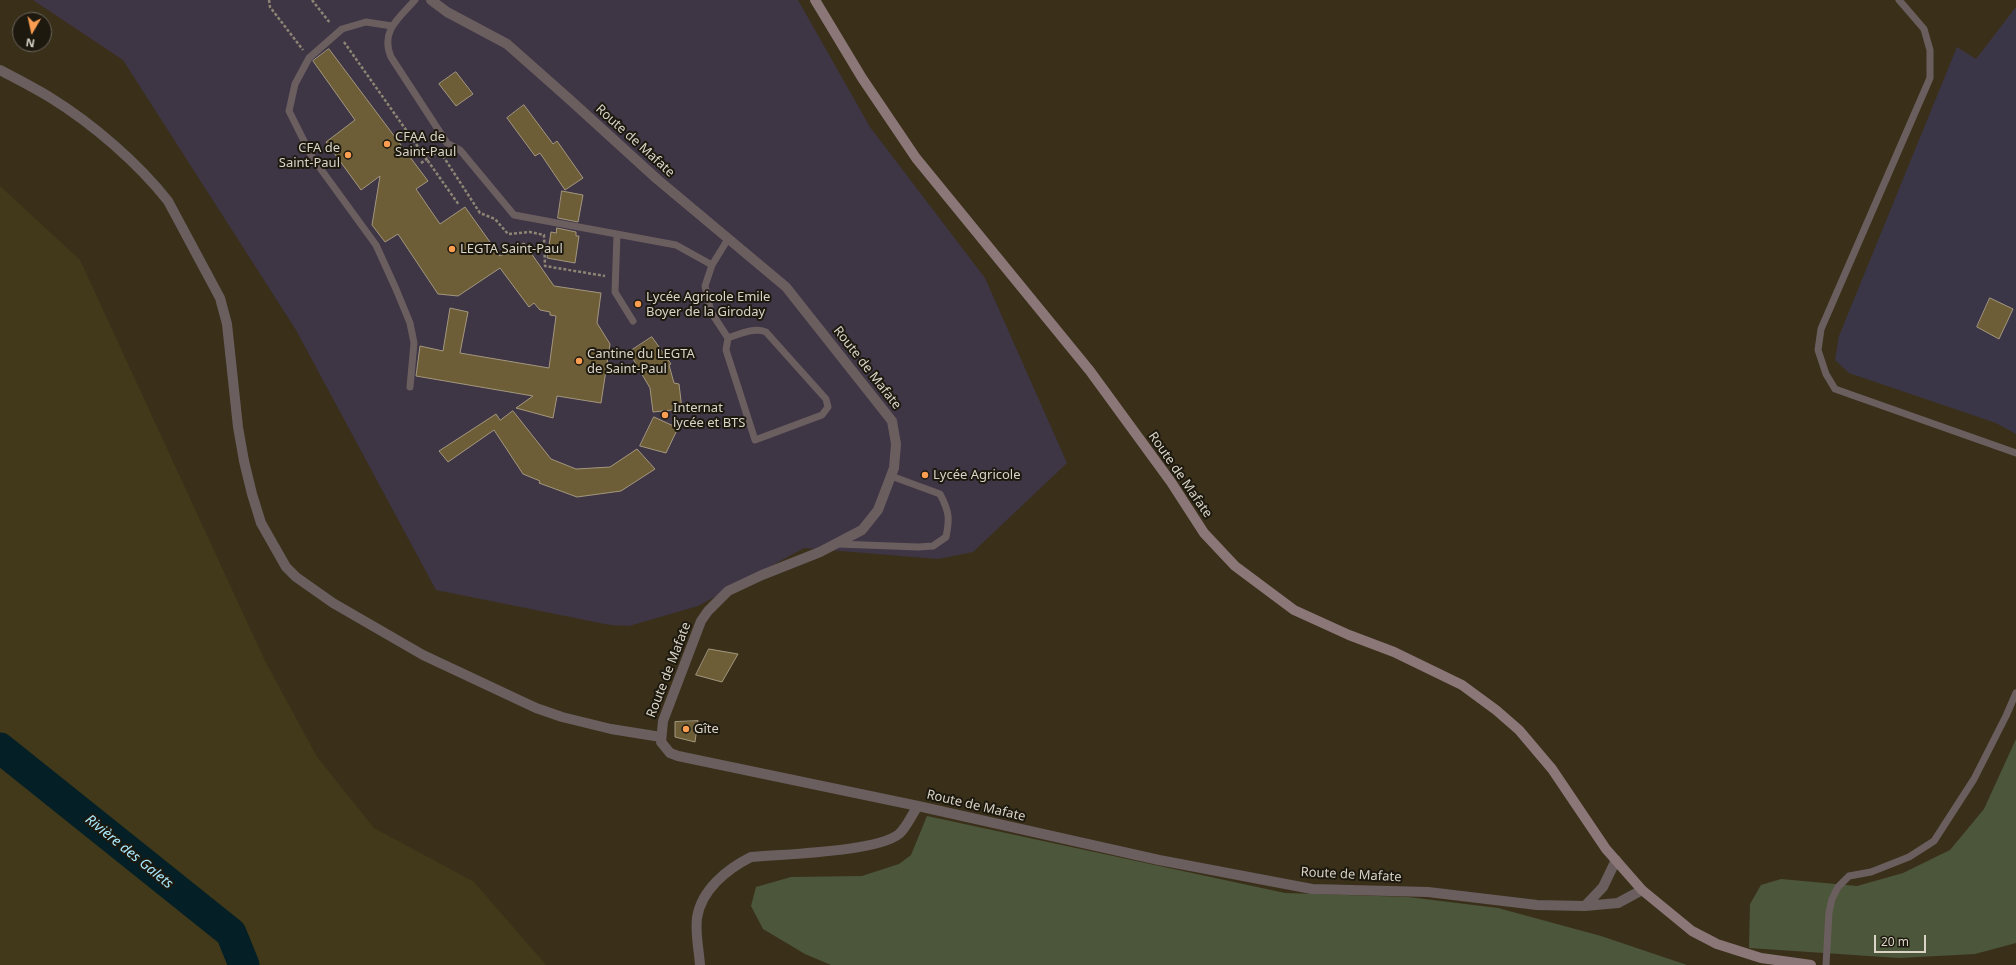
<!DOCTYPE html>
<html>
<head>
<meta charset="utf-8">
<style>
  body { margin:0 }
  #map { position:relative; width:2016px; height:965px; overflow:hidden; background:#3a301a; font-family:"Noto Sans",sans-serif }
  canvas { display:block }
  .north { position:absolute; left:12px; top:12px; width:40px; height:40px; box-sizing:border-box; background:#1d190f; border:1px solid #696459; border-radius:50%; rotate:189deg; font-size:11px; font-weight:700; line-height:16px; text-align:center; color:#dad4c7 }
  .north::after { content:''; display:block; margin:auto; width:14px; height:18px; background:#fb9e51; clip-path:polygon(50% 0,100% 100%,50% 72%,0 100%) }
  .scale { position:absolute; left:1874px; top:935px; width:52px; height:18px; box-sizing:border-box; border:2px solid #dad4c7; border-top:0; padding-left:5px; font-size:12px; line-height:14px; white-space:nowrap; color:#dad4c7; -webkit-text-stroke:3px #1d190f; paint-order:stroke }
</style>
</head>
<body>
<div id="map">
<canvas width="2016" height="965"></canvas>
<div class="north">N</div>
<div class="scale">20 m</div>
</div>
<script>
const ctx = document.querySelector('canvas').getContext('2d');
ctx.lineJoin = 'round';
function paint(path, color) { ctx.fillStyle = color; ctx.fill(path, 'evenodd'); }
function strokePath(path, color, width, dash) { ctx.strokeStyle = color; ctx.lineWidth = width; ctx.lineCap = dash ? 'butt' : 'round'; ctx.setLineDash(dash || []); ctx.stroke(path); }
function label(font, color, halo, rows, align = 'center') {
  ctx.font = font + ' "Noto Sans",sans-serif'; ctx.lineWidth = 4; ctx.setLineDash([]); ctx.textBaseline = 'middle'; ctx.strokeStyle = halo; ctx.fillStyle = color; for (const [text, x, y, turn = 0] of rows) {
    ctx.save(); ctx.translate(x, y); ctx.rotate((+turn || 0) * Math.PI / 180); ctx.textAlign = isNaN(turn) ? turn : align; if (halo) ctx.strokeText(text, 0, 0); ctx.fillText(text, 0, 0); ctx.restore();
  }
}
paint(new Path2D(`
  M2016,7V434L1996,423L1849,373L1835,360L1839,336L1957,47L1976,59Z`), '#3b3647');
paint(new Path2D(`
  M33,0H798L870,127L985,278L1067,463L973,552L938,559L804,548L698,606L629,626L610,625L436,590L296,330L123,60Z`), '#3e3545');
paint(new Path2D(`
  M2016,739V943L1975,954L1899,958L1749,948L1750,904L1761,885L1781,879L1857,886L1903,873L1950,850L1984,809Z
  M927,816L1285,893L1408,897L1498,908L1601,936L1687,965H831L805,954L763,929L751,906L756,887L791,877L862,876L899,864L911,855Z`), '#4c563b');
paint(new Path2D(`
  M0,186L80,260L265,661L317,757L374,828L474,882L546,965H0Z`), '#413919');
strokePath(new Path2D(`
  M0,748L231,933L244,965`), '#041f26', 31);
const building = new Path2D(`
  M329,49L428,181L416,189L440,224L465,207L500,256L524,243L554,286L601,293L597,323L610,344L601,403L557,396L553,418L516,408L533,396L416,376L420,346L443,351L450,308L468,312L460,353L549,368L556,316L550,315V312L540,310L534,303L529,307L500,268L458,296L438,294L398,234L385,242L372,225L380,176L361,190L326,142L355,120L313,61Z
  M456,72L473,94L456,106L439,84Z
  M524,105L553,144L557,141L583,178L565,190L540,153L535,156L507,118Z
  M562,191L583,195L578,222L558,218Z
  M557,228L576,232V236H579L575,263L547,258L551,232L556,233Z
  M1990,298L2013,309L1999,339L1977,327Z
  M652,337L671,364L669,365L674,383L679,384L682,409L653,412L650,388L629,352Z
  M513,411L551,459L576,469L610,467L637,449L655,469L621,491L577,497L539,483L540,481L523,474L494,430L448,462L439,451L496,414L500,420Z
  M654,417L678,428L666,453L640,446Z
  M709,649L738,654L722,682L696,675Z
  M698,721L695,742L675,737V722Z`);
paint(building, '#6e5e38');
strokePath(building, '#a3977e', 1);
strokePath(new Path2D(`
  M269,0L270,7L303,50
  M312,0L330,23
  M344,42L459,205
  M443,156L480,213L495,219L508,234L530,232L544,235L545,266L605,276
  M421,163L439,151`), '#8d8574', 2.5, [3, 2]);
strokePath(new Path2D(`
  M415,0C399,18 380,31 391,57L447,143L460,150L514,215L676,245L712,265L728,239
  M1899,0L1924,29L1930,50V78L1821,329L1818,350L1826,374L1835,389L2016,453
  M392,26L366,22L342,29L309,58L295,84L289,111L312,157L376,245L396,289L410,323L414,343L410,387
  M617,234L615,292L633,321
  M712,265L705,286L711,312L728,338L726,350L755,440L822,415L828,407L826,399L766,332C754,327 740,334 728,338
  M838,544L918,547L933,546L946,537C950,518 949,511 940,494L891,476
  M1826,965L1829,912L1832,899L1838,887L1849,876L1871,872L1909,857L1934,841L1974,779L2006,716L2016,693`), '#6b5e5f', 7);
strokePath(new Path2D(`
  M431,0L447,12L507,44L568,98L657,179L786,287L892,421L896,444L894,468L878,510L862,530L820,552L762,575L728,591L708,611L701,621L663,721L661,742L670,753L678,756L918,806L1159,860L1312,889L1428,892L1537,905L1585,906L1618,903L1642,890
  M0,70C17,79 35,88 51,98C93,124 138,163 168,201L220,298L227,324L238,427L244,461L252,494L261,523L286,567L296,577L333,603L423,655L536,708L562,717L611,729L661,737
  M1585,906L1603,887L1616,860
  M700,965C699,950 695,933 697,918C701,890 727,869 751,857C783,854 877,852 899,834C907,827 912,814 918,806`), '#6b5e5f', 10);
strokePath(new Path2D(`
  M815,0L862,78L916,158L1090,371L1171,482L1204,533L1235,566L1294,610L1349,635L1394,652L1462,685L1496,710L1519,730L1552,769L1606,849L1642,890L1692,931L1717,944L1761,958L1811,965`), '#8b7778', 10);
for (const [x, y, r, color] of [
  [387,144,4,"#fb9e51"],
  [348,155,4,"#fb9e51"],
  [452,249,4,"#fb9e51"],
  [638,304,4,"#fb9e51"],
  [579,361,4,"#fb9e51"],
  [665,415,4,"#fb9e51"],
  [925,475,4,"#fb9e51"],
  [686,729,4,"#fb9e51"]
]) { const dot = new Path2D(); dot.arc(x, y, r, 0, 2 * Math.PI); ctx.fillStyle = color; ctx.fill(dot); strokePath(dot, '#1d190f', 1.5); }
label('13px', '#dad4c7', '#1d190f', [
  ["CFAA de",395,137],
  ["Saint-Paul",395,152],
  ["CFA de",340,148,"right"],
  ["Saint-Paul",340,163,"right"],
  ["LEGTA Saint-Paul",460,249],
  ["Lycée Agricole Emile",646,297],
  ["Boyer de la Giroday",646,312],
  ["Cantine du LEGTA",587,354],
  ["de Saint-Paul",587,369],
  ["Internat",673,408],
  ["lycée et BTS",673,423],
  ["Lycée Agricole",933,475],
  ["Gîte",694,729]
], 'left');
label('13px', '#dad4c7', '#1d190f', [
  ["Route de Mafate",635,141,42],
  ["Route de Mafate",867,368,52],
  ["Route de Mafate",1180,475,55],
  ["Route de Mafate",669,670,-69],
  ["Route de Mafate",976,806,13],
  ["Route de Mafate",1351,875,3]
]);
label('italic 14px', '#a9eafe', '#1d190f', [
  ["Rivière des Galets",129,852,39]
]);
</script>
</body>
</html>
